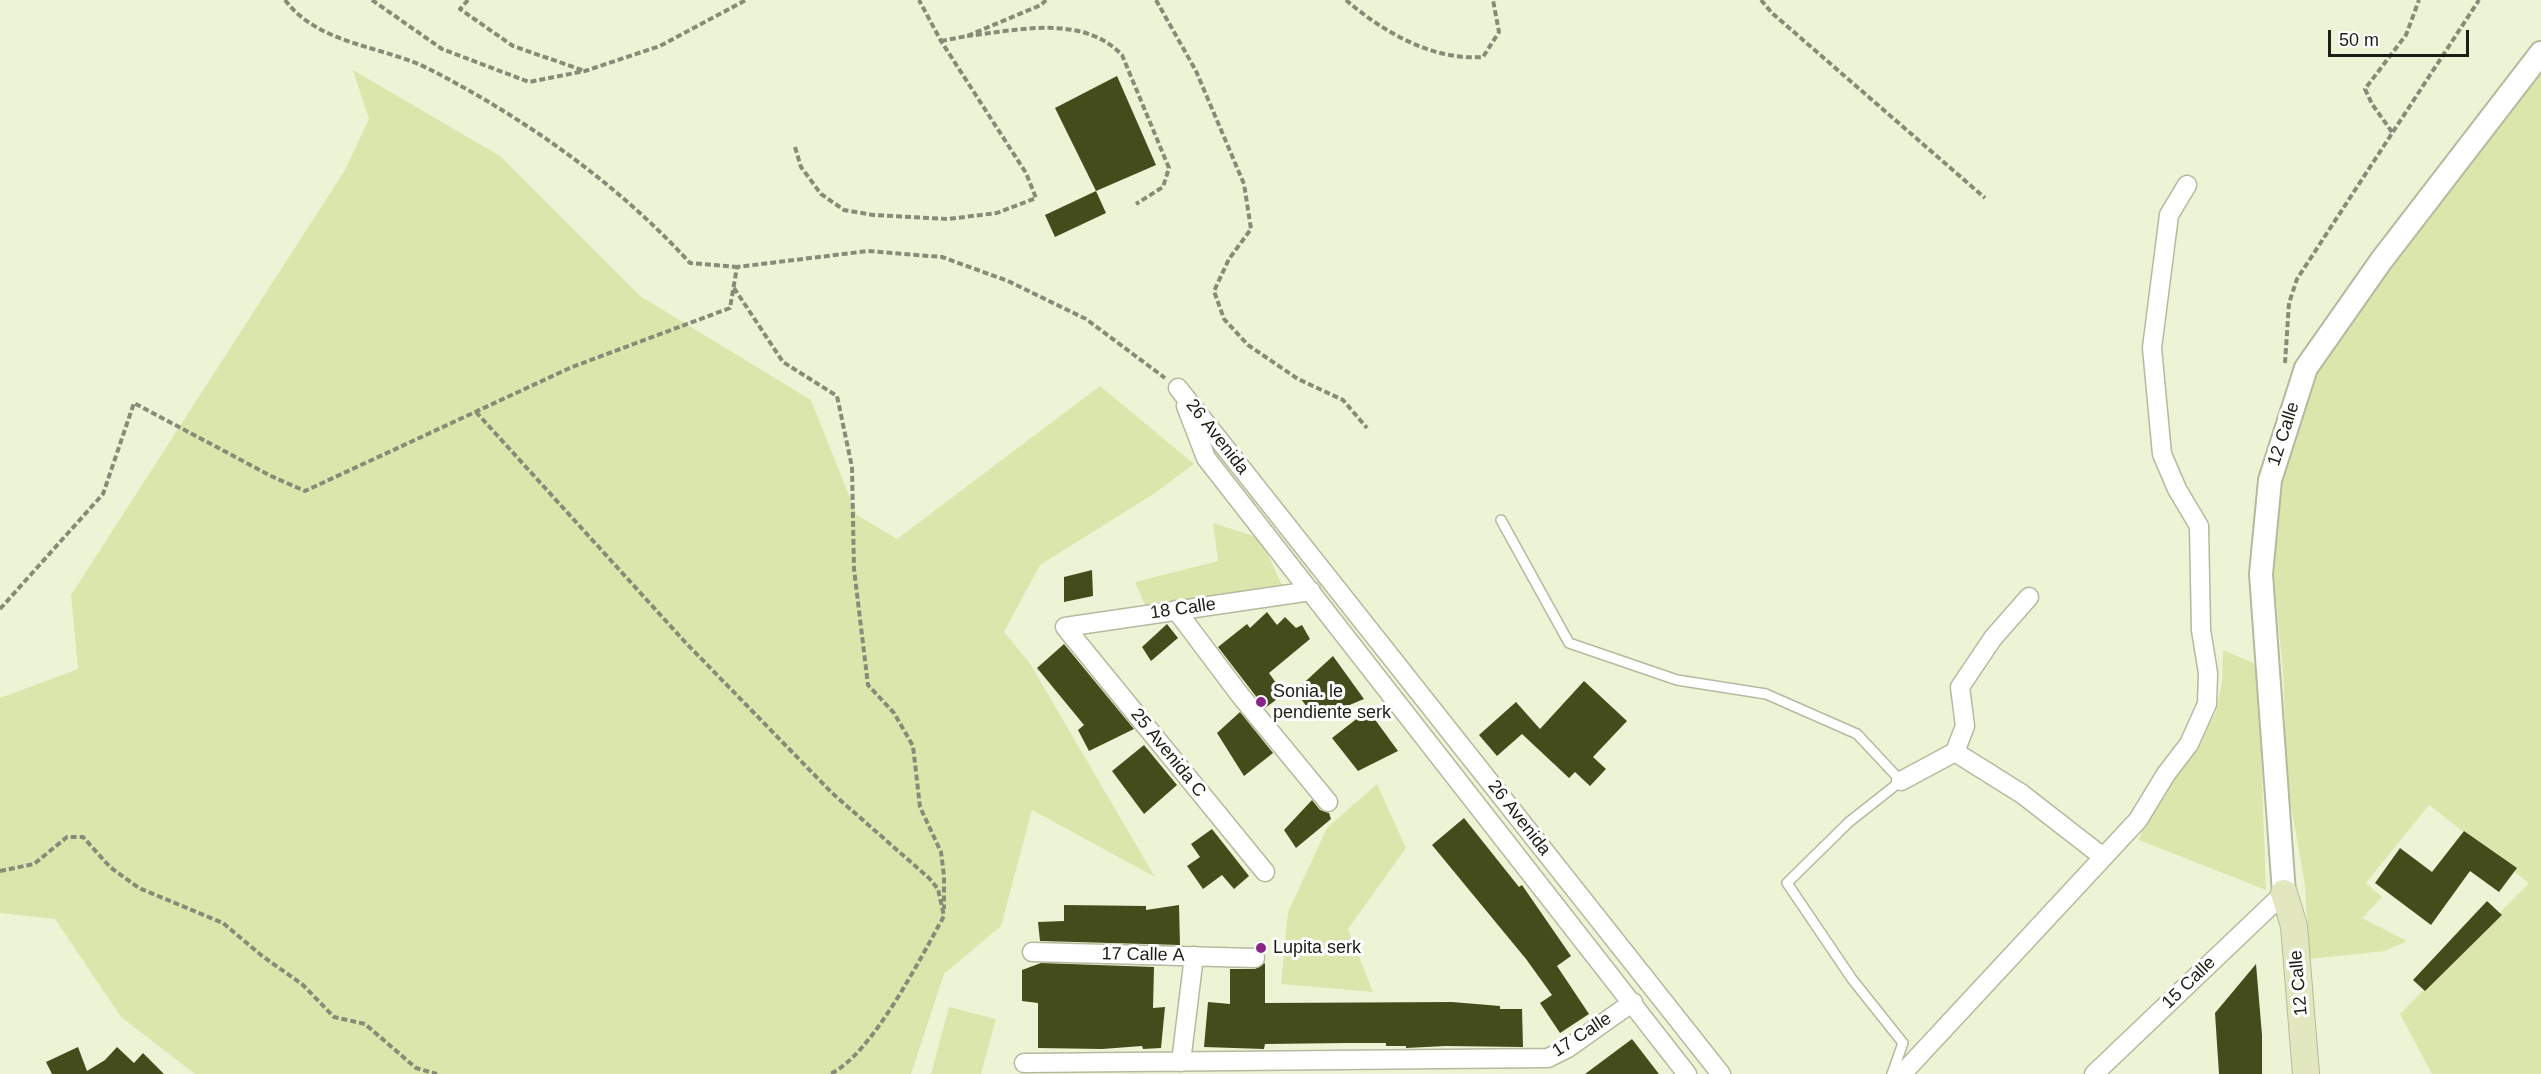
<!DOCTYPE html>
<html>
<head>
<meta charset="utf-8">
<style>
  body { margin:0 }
  #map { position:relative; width:2541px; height:1074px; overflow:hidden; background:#edf4d6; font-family:Arial,sans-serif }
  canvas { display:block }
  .scale { position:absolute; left:2328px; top:30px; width:141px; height:27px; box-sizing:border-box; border:3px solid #1c1e14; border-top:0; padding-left:8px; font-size:18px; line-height:21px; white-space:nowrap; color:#1c1e14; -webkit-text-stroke:4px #fff; paint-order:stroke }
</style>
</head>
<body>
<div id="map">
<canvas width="2541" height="1074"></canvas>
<div class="scale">50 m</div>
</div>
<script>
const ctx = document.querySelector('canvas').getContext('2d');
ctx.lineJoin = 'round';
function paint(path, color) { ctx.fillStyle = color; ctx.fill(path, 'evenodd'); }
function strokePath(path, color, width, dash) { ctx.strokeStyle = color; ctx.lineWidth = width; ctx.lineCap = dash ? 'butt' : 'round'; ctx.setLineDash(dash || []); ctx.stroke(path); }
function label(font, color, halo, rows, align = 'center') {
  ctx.font = font + ' Arial,sans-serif'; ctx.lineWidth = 6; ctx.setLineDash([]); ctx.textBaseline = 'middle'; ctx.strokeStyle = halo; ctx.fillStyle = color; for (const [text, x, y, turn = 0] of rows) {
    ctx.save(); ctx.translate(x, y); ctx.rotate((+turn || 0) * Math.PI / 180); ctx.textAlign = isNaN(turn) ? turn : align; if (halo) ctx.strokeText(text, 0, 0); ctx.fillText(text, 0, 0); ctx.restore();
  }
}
paint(new Path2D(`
  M2541,64V1074H2432L2400,1014L2529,883L2429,805L2366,883L2382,897L2362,918L2407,941L2385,951L2309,959L2305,885L2287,783L2283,672L2272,560L2281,488L2292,435L2317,367L2435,202Z
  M353,70L500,156L640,296L811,400L857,515L897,539L1100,386L1194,464L1155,493L1040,565L1004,632L1029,662L1155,877L1032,810L1001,926L944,974L911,1074H195L121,1017L55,919L0,913V698L78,669L71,595L345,170L369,119Z
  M1213,523L1260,538L1282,585L1146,607L1135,582L1218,561Z
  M2223,650L2258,665L2266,890L2139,840L2157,793L2203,736L2216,712L2222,682Z
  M1377,784L1406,848L1348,929L1373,992L1281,984L1288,912L1327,828Z
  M949,1007L996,1019L981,1074H931Z`), '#dbe6ad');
paint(new Path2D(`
  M1117,76L1156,165L1096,191L1055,108Z
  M1096,191L1106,213L1055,237L1045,215Z
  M1092,570L1093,596L1064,602V577Z
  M1267,612L1277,625L1285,617L1296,628L1302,625L1310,639L1269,673L1284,694L1265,708L1218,647L1247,624L1250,628Z
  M1167,624L1178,638L1151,661L1142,647Z
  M1064,644L1134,729L1089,751L1078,730L1084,725L1037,668Z
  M1333,656L1364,699L1316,719L1295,691Z
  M1584,681L1627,721L1593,757L1606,769L1590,786L1575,772L1569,778L1522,734L1497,756L1479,735L1516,702L1540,729Z
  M1368,710L1398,751L1358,771L1332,738Z
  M1240,712L1273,753L1244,776L1217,733Z
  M1144,745L1177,785L1144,814L1112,771Z
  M1312,800L1320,810L1329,813L1331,819L1296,848L1284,830Z
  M1464,818L1519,887L1522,885L1571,956L1557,966L1589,1014L1560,1033L1540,1003L1552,995L1526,959L1432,845Z
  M1212,829L1249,876L1234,889L1222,875L1203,889L1187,866L1200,857L1191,844Z
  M2464,831L2517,868L2499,892L2470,871L2431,925L2375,883L2400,848L2432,872Z
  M2487,901L2502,915L2425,991L2413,980Z
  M1064,905L1146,906V910L1179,905L1180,945L1040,941L1038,922L1064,921Z
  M1041,963L1154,967L1153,1008L1165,1007L1161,1048L1143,1049L1142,1046L1102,1049L1038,1048V1003L1022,1001V970Z
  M1265,963V1003L1452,1002L1500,1006V1009H1522L1523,1047L1446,1046L1406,1048V1046H1386V1043H1347L1265,1044L1264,1049L1204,1047L1208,1002L1230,1004V969H1255Z
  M2256,964L2262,1035V1074H2219L2215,1013Z
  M1632,1039L1659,1074H1585Z
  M78,1047L87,1071L105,1060L117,1047L134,1063L143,1053L164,1074H52L46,1062Z`), '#454c1b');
const service = new Path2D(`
  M1501,520L1569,643L1677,680L1766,694L1857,734L1901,781L1849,822L1787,883L1852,979L1903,1043L1892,1074`);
const minor = new Path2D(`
  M1178,388L1721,1074
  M1186,406L1206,458L1687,1074
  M2029,597L1993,638L1960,687L1965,726L1955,752L2022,794L2103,857
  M1176,610L1240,695L1328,802
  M1901,781L1955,752
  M1265,872L1065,627L1311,591
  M1032,952L1255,958
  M1181,1062L1194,956
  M1024,1063L1548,1058L1568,1048L1633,1002
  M1902,1074L2138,820L2166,774L2189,744L2207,704L2208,673L2201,630L2199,526L2177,489L2162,454L2152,348L2169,215L2187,185
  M2094,1074L2284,893`);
const tertiary = new Path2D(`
  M2284,893L2261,574L2270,480L2306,368L2381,261L2541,53`);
const secondary = new Path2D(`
  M2284,893L2294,926L2306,1074`);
strokePath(service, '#b4ba9e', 12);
strokePath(minor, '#b4ba9e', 21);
strokePath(tertiary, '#b4ba9e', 26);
strokePath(secondary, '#b4ba9e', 28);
strokePath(new Path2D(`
  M285,0C320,46 383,45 431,70C526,119 618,184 690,263L737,267
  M372,0L442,49L529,82L585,71L660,46L746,0
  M468,0L460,9L513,46L585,71
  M1156,0L1196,71L1244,184L1251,229L1229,259L1214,291L1224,319L1248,345L1298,379L1343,400L1367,428
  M1346,0C1383,32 1433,61 1483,57L1499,32L1493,0
  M1761,0L1772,13L1985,198
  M967,36C1018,30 1083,14 1122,55L1169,168L1163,187L1136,204
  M941,41L967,36L1041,5L1046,0
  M2392,132L2372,104L2365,89L2406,35L2419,0
  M795,147L801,167L821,194L844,210L873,215L948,219L997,213L1036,198L1026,173L941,41L919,0
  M734,288L783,362L837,396L852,467L854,569L868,685L894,713L913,746L920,807L941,852L944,876V909
  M2285,363L2289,303L2297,279L2479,0
  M476,412L685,642L832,793L929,878L938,889L944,916C921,957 872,1055 830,1074
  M0,609L103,494L134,403L271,476L305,491L572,367L730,308L737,267L868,251L942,257L1008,281L1086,319L1165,378
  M0,871L34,864L67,837H83L110,867L139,888L223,923L261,955L303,985L334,1017L365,1024L416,1068L437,1074`), '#878c77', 4, [6, 3]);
strokePath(service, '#fff', 9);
strokePath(minor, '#fff', 18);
strokePath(tertiary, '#fff', 22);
strokePath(secondary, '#e2e7c0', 26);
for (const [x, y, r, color] of [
  [1261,702,6,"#89238a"],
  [1261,948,6,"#89238a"]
]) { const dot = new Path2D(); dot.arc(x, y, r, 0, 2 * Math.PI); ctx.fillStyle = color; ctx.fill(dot); strokePath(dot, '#fff', 2); }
label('18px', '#1c1e14', '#fff', [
  ["12 Calle",2284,434,-72],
  ["26 Avenida",1217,437,52],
  ["18 Calle",1183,609,-8],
  ["25 Avenida C",1168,753,51],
  ["26 Avenida",1519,818,52],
  ["17 Calle A",1143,955,1],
  ["15 Calle",2189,983,-44],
  ["12 Calle",2299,983,-95],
  ["17 Calle",1582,1035,-33]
]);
label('18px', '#1c1e14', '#fff', [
  ["Sonia. le",1273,692],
  ["pendiente serk",1273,713],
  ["Lupita serk",1273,948]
], 'left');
</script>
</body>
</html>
